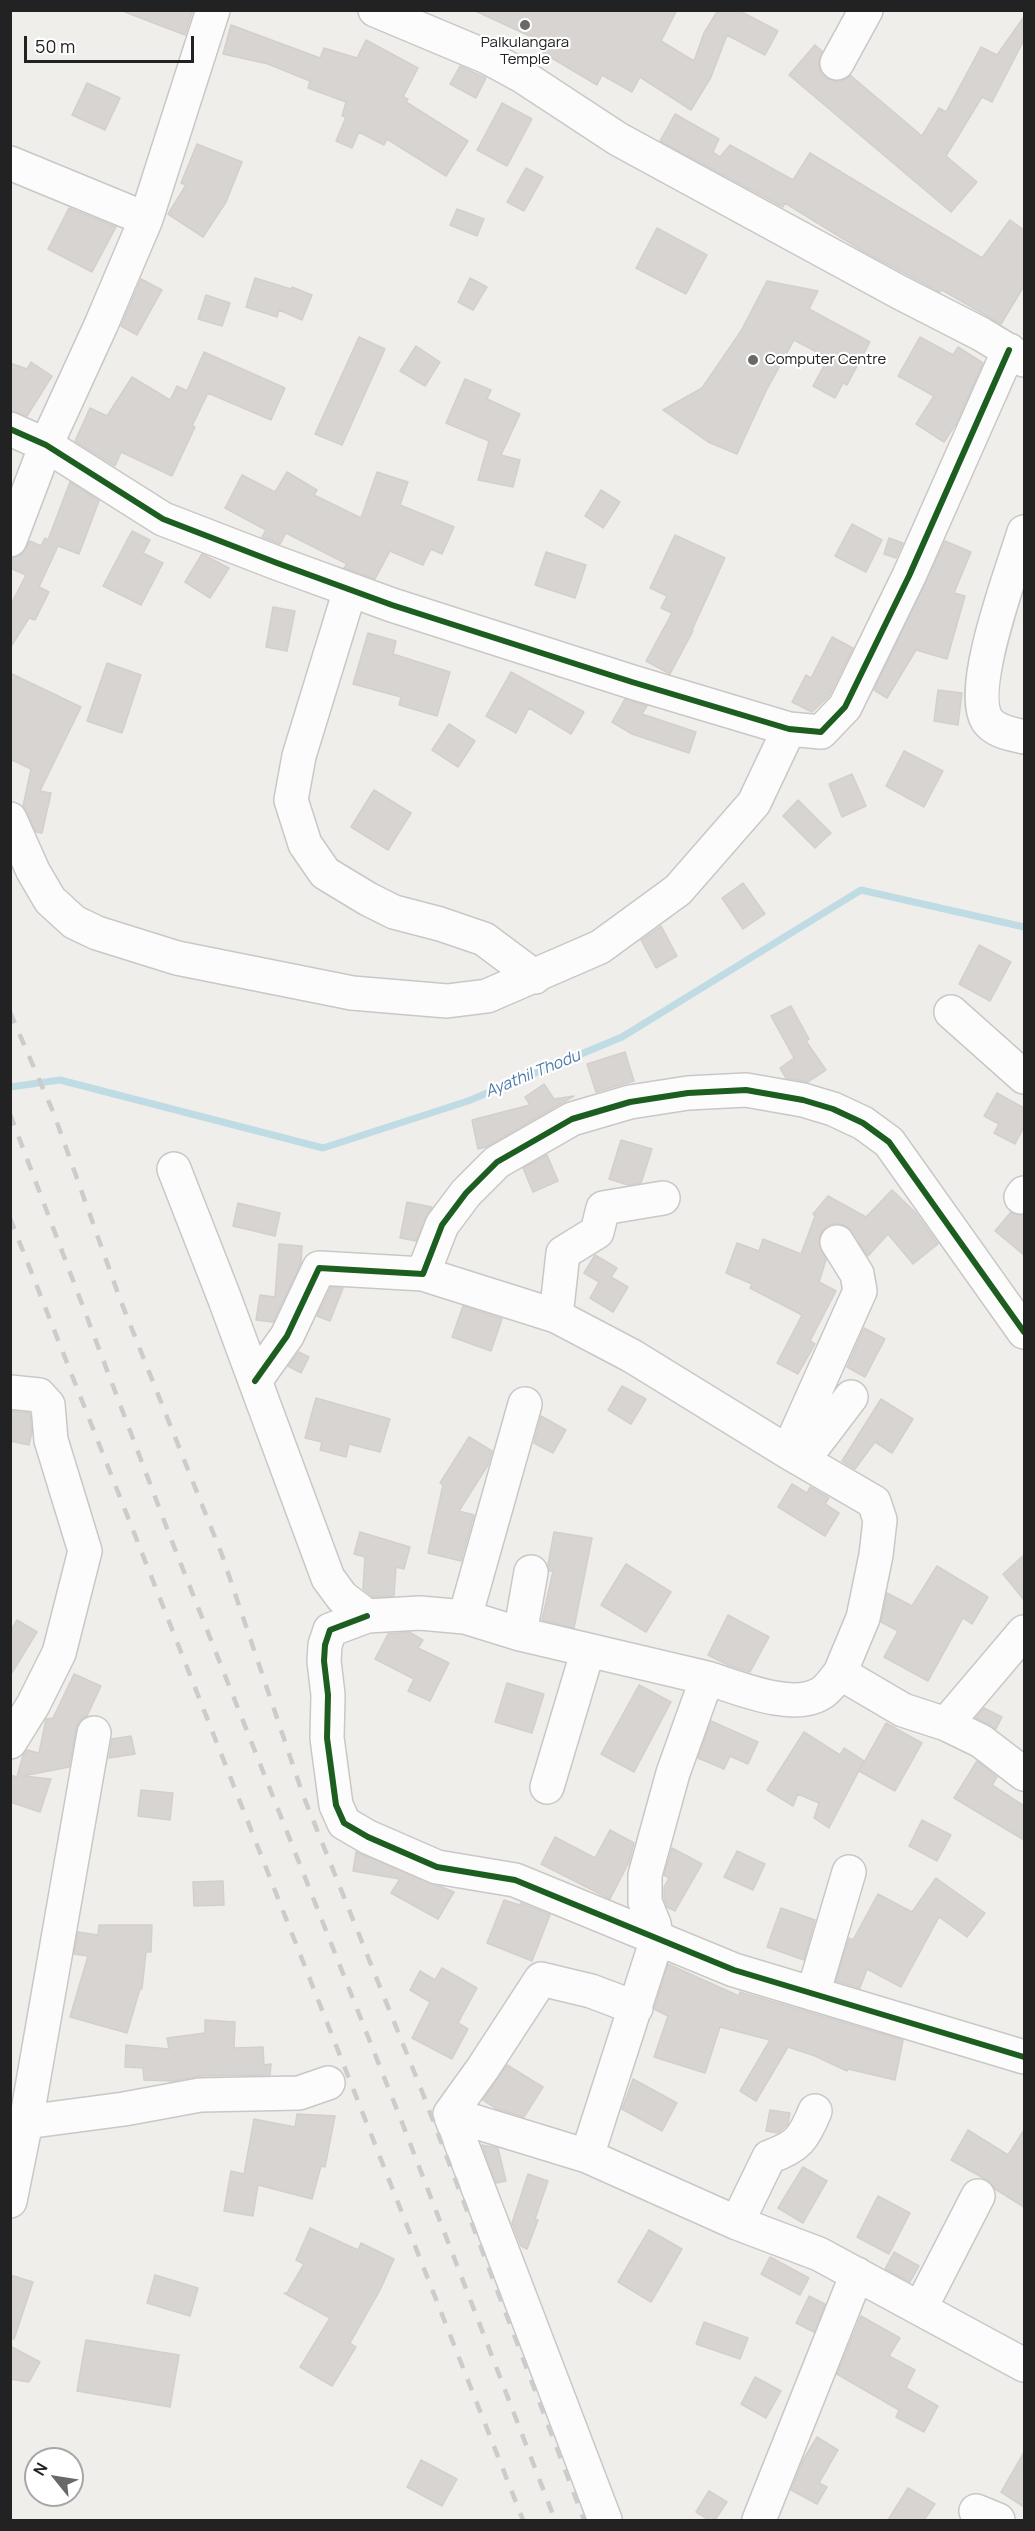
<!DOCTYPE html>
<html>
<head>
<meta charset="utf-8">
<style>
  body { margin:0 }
  #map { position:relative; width:1035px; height:2531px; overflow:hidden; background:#f0eeeb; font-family:Manrope,sans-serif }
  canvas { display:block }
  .frame { position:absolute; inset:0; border:12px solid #222; pointer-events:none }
  .north { position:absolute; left:24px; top:2447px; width:60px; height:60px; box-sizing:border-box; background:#fff; border:2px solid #a7a7a7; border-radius:50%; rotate:300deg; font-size:16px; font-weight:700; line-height:24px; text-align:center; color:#222 }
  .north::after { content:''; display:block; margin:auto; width:21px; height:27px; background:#6a6968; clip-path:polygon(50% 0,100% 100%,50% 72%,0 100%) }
  .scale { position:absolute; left:24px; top:36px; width:170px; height:27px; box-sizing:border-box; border:3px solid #222; border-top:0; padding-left:8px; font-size:18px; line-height:21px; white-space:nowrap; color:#222; -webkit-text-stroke:4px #fff; paint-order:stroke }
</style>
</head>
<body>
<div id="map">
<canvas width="1035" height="2531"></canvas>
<div class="frame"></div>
<div class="north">N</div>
<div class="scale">50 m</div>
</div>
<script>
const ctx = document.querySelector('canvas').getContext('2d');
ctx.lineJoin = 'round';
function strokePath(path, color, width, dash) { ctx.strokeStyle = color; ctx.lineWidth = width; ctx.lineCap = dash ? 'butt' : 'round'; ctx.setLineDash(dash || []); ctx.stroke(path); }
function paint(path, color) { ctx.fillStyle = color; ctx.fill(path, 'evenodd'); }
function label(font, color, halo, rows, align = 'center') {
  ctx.font = font + ' Manrope,sans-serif'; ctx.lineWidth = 4.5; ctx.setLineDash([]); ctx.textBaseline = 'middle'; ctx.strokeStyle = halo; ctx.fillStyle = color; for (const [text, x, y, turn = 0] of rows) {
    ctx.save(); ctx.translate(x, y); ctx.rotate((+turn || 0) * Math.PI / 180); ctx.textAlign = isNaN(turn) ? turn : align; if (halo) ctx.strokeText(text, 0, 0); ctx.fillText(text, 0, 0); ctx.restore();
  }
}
strokePath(new Path2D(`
  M10,1087L60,1080L323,1148L468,1101L622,1037L861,890L1024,927`), '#bfdbe3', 7);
const building = new Path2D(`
  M125,10H193L185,35L125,12Z
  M473,10H677L661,41L694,61L704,33L718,10H738L778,31L765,55L727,35L711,77L691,110L640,77L632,92L602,75L597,85L540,51L545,43Z
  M1023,18L1024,40L992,102L982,97L946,156L977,182L951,212L789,75L815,45L822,51L818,64L821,72L828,79L838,82L850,75L922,136L939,108L946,112L981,47L997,55Z
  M231,25L320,58L324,48L357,58L366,40L418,68L403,97L408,99L406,102L468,141L446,176L387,139L384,145L359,132L352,148L336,141L346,117L342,116L346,102L308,88L310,81L268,64L223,54Z
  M460,66L486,78L476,98L450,84Z
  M87,83L120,98L105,130L72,115Z
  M502,103L532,119L507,166L477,150Z
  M675,114L719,139L713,152L720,157L730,145L793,180L810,153L982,258L1010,220L1024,230V286L1001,324L942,290L940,292L863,251L785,203L783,207L660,141Z
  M197,144L242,162L226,202L203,237L168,214L186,185L181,183Z
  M526,168L543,177L524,211L507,202Z
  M69,208L116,227L92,272L48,249Z
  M457,209L484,219L477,236L450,225Z
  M657,228L707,255L686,294L636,268Z
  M255,278L291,289L292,287L312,295L302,320L279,310L277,317L246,307Z
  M470,278L487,287L473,310L458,302Z
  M141,279L162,290L137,335L121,326Z
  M767,281L818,291L809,309L870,342L847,385L843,383L835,398L813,386L828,358L794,340L766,391L737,454L708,442L663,410L702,388L741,331Z
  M206,295L230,303L222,326L198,319Z
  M359,337L385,349L342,445L315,434Z
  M920,337L953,355L958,347L983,363L956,424L944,442L916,424L934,396L898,376Z
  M416,346L440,362L425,386L400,371Z
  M204,352L285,388L271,420L208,393L192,426L195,427L172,476L121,452L115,466L75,441L90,408L107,416L132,377L170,400L177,386L187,391Z
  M31,362L52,376L27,416L10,411V363L27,369Z
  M465,379L491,390L487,399L520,414L501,455L520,460L513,487L478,480L489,441L446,423Z
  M287,472L317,490L314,495L361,518L377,472L408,482L400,505L454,527L442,554L431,549L423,565L390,551L375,579L344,568L347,564L286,533L280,544L262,537L266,530L225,508L242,475L275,492Z
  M70,482L99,501L79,554L58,546L39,587L49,592L35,620L29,618L10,648V606L26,575L10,568V558L22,554L30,541L41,546L45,538L48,540Z
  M601,490L620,502L603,528L585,516Z
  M852,524L882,540L866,572L835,556Z
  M132,531L150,540L143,553L163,563L141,605L103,586Z
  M675,535L725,558L692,630L693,631L670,674L646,661L672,613L661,608L667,596L650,588Z
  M889,538L903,543L896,558L884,554Z
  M945,541L971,552L954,593L965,596L947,659L916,650L887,698L874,690Z
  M546,552L586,565L575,598L535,585Z
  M202,554L229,568L210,598L185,582Z
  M273,607L295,611L287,651L266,647Z
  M368,633L396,641L393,654L450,672L437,716L399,705L401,697L353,684Z
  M832,637L853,648L829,696L812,712L792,702L806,675L811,678Z
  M107,663L141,675L122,733L87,721Z
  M511,672L584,712L571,734L529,708L516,733L486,716Z
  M10,673L81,707L40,791L51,793L42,833L36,832L23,806L31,769L10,759Z
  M938,690L962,693L958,725L934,721Z
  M625,699L647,706L642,714L696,732L689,753L632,734L612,722Z
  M449,724L475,741L458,767L432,750Z
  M904,751L943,771L924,807L886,786Z
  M852,774L866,806L842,817L829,784Z
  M374,790L411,813L388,850L351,827Z
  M798,800L831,833L815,848L783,816Z
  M743,883L765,914L743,929L722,898Z
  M661,926L677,956L656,968L641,940Z
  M979,945L1011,962L990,1001L959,984Z
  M791,1006L809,1039L806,1041L826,1070L808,1082L786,1078L780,1068L794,1058L771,1016Z
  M625,1052L634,1081L596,1092L587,1064Z
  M544,1084L554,1099L574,1096L486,1147L478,1149L472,1120L530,1105L525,1097Z
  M997,1093L1024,1108V1127L1015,1144L994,1133L999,1124L984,1116Z
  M621,1140L652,1149L641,1183L628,1185L609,1179Z
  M547,1155L558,1181L533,1192L523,1168Z
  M892,1190L915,1212L938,1244L913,1264L888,1234L868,1256L846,1226L836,1223L827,1226L821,1233L818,1242L826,1260L819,1282L836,1291L810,1341L815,1344L798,1374L777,1363L802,1315L750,1288L752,1284L726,1273L737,1243L759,1251L763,1239L801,1254L815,1216L813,1214L828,1196L866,1217Z
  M407,1202L432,1207L416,1241L400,1238Z
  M238,1203L280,1213L275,1236L233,1226Z
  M1011,1212L1024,1215V1255L995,1231Z
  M279,1244L302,1246L301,1263L273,1322L256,1320L260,1295L275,1297Z
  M595,1255L617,1268L611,1277L628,1287L613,1312L590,1298L599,1282L584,1273Z
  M331,1287L343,1288L330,1321L317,1316Z
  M463,1306L502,1319L491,1351L452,1337Z
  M864,1328L885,1339L865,1377L847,1367Z
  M299,1352L309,1357L301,1373L288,1366Z
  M622,1386L646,1399L631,1424L608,1410Z
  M316,1398L390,1419L380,1452L349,1444L346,1457L320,1450L322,1442L305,1438Z
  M881,1399L913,1419L892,1453L875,1442L855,1469L842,1461Z
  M10,1411L30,1413L32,1432L29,1445L10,1441Z
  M541,1416L566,1430L553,1453L534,1443Z
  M469,1437L492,1451L488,1465L459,1511L474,1515L461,1561L428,1553L443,1485L440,1483Z
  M792,1484L807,1493L810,1487L829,1498L825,1504L839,1513L825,1536L778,1507Z
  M360,1532L410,1547L404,1569L396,1567L394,1596L373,1597L363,1589L365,1557L354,1554Z
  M554,1532L592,1538L574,1628L542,1620L553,1571H549L548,1565Z
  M1024,1555V1600L1003,1574Z
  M626,1564L671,1592L646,1632L601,1605Z
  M937,1566L988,1597L972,1624L963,1618L928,1681L884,1657L898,1631L881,1622L887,1593L912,1606Z
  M728,1615L769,1637L750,1672L728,1665L708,1655Z
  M17,1620L37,1632L10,1676V1632Z
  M409,1632L423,1640L418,1648L449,1663L430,1701L408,1691L414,1679L375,1659L388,1634Z
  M74,1674L101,1686L87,1716L79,1721L76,1729L69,1767L23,1776L51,1779L40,1812L10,1802V1775L17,1777L23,1755L27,1750L39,1753L46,1719L53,1718Z
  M507,1683L544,1694L532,1733L495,1722Z
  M639,1685L671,1702L634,1772L601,1754Z
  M984,1708L1002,1717L996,1729L976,1718Z
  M711,1721L758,1742L748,1764L730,1756L724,1769L698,1758Z
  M886,1723L922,1743L895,1791L859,1771Z
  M804,1732L840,1755L844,1748L864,1761L829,1828L814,1818L819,1803L798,1794L793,1806L767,1790Z
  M131,1736L135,1754L109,1758L112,1739Z
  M977,1761L997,1777L992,1785L1024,1806V1840L954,1798Z
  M141,1790L173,1793L170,1820L138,1816Z
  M922,1820L951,1835L937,1861L909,1846Z
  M610,1830L634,1843L629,1862L610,1899L541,1864L555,1837L595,1858Z
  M672,1848L702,1864L675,1911L667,1907L664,1898V1887L669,1878L664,1875Z
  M737,1851L765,1864L753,1890L724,1877Z
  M356,1852L454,1892L438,1919L391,1893L400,1879L353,1871Z
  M936,1878L985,1913L967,1937L939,1917L901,1987L867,1969L860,1988L836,1981L849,1938L853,1940L878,1894L912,1912Z
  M223,1881L224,1905L194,1906L193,1882Z
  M504,1900L520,1905L521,1903L550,1915L532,1961L487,1943Z
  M781,1908L815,1920L804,1960L767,1947Z
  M99,1925H152L151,1952H146L142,1989H140L127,2033L70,2017L88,1956L74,1954L78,1932L98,1935Z
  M668,1964L739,1996L740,1992L903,2040L895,2080L848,2069L847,2071L815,2056L788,2047L756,2101L740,2091L770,2040L720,2027L705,2073L654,2057L668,2016L654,2009Z
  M442,1968L477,1988L458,2023L468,2029L452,2059L412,2038L430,2002L410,1990L420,1971L435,1980Z
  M205,2020L235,2022L234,2048L263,2047L264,2065L271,2064L270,2075L200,2076L173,2081L144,2080L143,2068L125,2067L126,2045L169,2049L167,2038L205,2033Z
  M507,2065L543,2087L524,2117L497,2109L483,2100Z
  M633,2079L677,2103L662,2131L622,2109Z
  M770,2110L790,2113L788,2124L778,2133L766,2131Z
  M297,2114L335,2116L325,2167L321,2166L312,2199L258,2185L253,2216L224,2211L231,2171L244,2174L254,2119L295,2127Z
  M968,2130L1008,2155L1024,2130V2207L995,2189L987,2180L951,2160Z
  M482,2145L498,2148L506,2181L496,2183Z
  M803,2167L827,2181L803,2223L778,2208Z
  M528,2174L548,2181L535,2219L538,2220L527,2249L521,2246L512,2223Z
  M878,2196L910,2213L889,2254L857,2237Z
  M310,2228L358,2250L361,2243L394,2259L380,2290L350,2343L356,2347L332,2386L300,2367L330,2318L284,2293H287L304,2264L296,2260Z
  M649,2230L682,2249L651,2302L618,2282Z
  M894,2252L919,2266L910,2282L885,2269Z
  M770,2257L809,2278L800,2295L761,2274Z
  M10,2275L33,2282L14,2339L10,2338Z
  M155,2275L198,2288L190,2316L147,2303Z
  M809,2296L825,2304L814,2332L796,2323Z
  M861,2316L900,2338L889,2356L915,2370L906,2388L938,2406L924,2432L896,2417L899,2410L837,2374Z
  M704,2322L748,2338L740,2359L696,2344Z
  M86,2340L179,2355L170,2407L77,2391Z
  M10,2346L40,2362L29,2382L10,2379Z
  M755,2377L781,2391L766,2418L741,2404Z
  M817,2437L838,2450L819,2483L827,2487L817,2504L791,2490L803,2460Z
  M1024,2452V2507L1001,2492Z
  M421,2460L457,2479L442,2506L407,2487Z
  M908,2488L935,2504L924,2520H888Z
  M709,2491L727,2502L715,2520H709L696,2512Z`);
paint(building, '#d7d4d2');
strokePath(building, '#d3d0cc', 1.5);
const minor = new Path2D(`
  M375,10L487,57L522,76L618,139L899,292L981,334L1024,360
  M837,63L866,10
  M10,163L146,219
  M10,429L46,445L163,519L277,563L392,605L632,682L789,729L821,732L845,707L909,576L1009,350
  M1024,532C1013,569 967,688 987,720C995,732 1012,734 1024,737
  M10,540L46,445L101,325L146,219L213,10
  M350,590L299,756L291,800L305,844L325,873L368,899L394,912L440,924L484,939L535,977
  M10,819L33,871L50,900L74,922L97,933L177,958L352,993L447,1001L487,996L600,947L678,890L754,803L789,729
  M951,1012L1024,1077
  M174,1169L224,1297L328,1578L342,1597L367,1616L420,1613L465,1617L520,1634L707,1678
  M1021,1197L1024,1193
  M423,1274L556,1316L632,1356L788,1452L874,1502L880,1520L876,1555L863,1618L840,1673
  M556,1316L563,1253L597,1232L603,1208L663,1198
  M255,1381L287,1336L319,1268L423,1274L442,1225L466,1193L497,1162L572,1119L630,1102L688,1093L746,1090L803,1100L833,1109L863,1123L889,1142L1024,1332
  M10,1392L39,1395L48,1405L51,1440L85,1551L59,1653L33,1705L10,1742
  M788,1452L860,1291L857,1274L837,1242
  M803,1460L851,1397
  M367,1616L330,1630L325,1645L324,1661L328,1695L327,1738L336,1805L344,1823L368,1837L437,1867L515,1880L734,1970L1024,2057
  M465,1617L525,1404
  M520,1634L531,1572
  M946,1724L1024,1632
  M547,1787L588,1650
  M813,1994L849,1872
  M450,2114L587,2156L737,2223L819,2254L1024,2365
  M450,2114L605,2520
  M450,2114L483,2068L541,1979L591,1991L636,2008
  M10,2127L26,2122L124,2109L200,2095L299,2093L328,2083
  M587,2156L657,1939L654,1924L645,1902V1875L673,1773L707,1678C737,1687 791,1711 820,1694C828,1690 834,1680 840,1673L903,1710L946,1724L981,1741L1024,1774
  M10,2201L26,2122L94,1733
  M737,2223L769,2157C798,2147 804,2138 815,2111
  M921,2307L978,2196
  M976,2511L998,2520
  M759,2520L857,2274`);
strokePath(minor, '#c9c8c7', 36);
strokePath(minor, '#fdfcfc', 33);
strokePath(new Path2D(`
  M10,1012L54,1114L120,1299L222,1555L303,1795L423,2094L584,2520
  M10,1114L171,1539L403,2125L555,2520
  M10,1218L523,2520`), '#ccc', 4.5, [12, 12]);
strokePath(new Path2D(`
  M10,429L46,445L163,519L277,563L392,605L632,682L789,729L821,732L845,707L909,576L1009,350
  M255,1381L287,1336L319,1268L423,1274L442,1225L466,1193L497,1162L572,1119L630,1102L688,1093L746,1090L803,1100L833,1109L863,1123L889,1142L1024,1332
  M367,1616L330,1630L325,1645L324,1661L328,1695L327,1738L336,1805L344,1823L368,1837L437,1867L515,1880L734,1970L1024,2057`), '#1b5e20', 6);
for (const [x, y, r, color] of [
  [525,25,6,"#6a6968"],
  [753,360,6,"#6a6968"]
]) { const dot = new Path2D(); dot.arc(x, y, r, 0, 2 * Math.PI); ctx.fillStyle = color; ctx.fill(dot); strokePath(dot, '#fff', 2); }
label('15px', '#222', '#fff', [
  ["Palkulangara",525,43],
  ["Temple",525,60],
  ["Computer Centre",765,360,"left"]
]);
label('italic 16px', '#4a7aab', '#fff', [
  ["Ayathil Thodu",533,1074,-22]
]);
</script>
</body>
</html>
